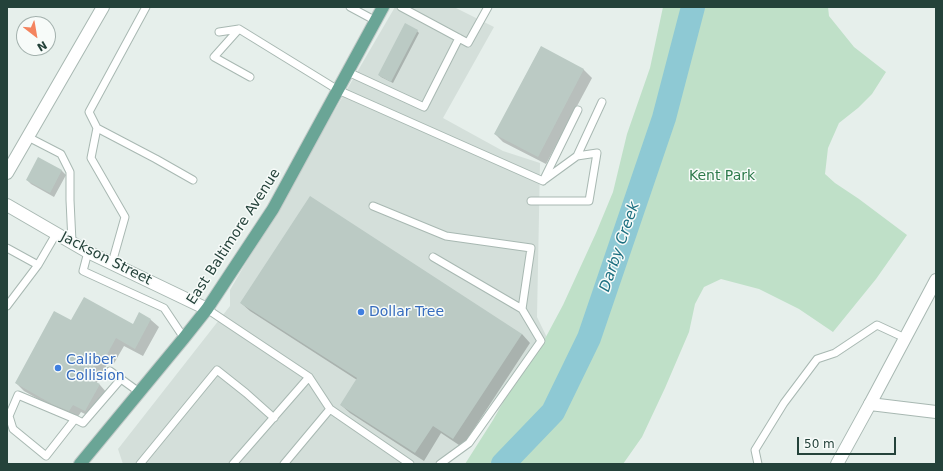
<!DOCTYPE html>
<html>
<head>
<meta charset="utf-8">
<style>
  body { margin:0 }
  #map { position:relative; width:943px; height:471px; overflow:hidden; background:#e6efeb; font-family:"DejaVu Sans",sans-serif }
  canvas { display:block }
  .frame { position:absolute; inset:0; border:8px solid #24423a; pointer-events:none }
  .north { position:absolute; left:16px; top:16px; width:40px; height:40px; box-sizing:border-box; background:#f7fbf9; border:1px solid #a3b1ad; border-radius:50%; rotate:149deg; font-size:11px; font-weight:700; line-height:16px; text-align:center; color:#24423a }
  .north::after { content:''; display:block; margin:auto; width:14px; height:18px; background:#f4845f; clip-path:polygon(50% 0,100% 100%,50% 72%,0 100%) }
  .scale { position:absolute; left:797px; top:437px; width:99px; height:18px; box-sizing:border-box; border:2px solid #24423a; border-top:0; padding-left:5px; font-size:12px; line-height:14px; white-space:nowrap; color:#24423a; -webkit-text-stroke:3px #f7fbf9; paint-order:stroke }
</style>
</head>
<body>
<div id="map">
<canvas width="943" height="471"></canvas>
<div class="frame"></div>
<div class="north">N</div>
<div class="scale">50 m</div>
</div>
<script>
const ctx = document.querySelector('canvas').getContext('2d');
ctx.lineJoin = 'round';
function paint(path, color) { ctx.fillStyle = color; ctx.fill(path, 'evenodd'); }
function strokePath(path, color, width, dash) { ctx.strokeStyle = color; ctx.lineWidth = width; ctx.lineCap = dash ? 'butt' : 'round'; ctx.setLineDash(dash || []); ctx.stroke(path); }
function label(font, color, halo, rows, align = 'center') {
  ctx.font = font + ' "DejaVu Sans",sans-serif'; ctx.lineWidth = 3; ctx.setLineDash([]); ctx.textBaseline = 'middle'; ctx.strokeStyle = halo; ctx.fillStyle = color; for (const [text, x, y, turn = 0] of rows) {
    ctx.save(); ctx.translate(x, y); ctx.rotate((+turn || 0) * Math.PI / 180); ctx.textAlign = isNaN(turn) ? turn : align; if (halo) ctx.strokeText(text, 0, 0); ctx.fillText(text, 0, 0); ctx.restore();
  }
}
paint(new Path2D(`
  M395,7H454L494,27L443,118L503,151L540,163L537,317L553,350L449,464H123L118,449L230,306V290Z`), '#d4dfda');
paint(new Path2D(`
  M663,7H828L829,16L854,47L886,72L872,94L858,108L839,123L828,148L825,174L835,183L859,199L907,235L876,279L833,332L799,309L759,289L721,279L704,287L695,304L689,332L665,388L642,437L623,464H465L493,420L513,385L540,348L563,305L596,233L613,192L627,134L650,68Z`), '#bfe0c8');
paint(new Path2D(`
  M417,31L419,33L393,83L381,77L379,75Z
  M541,47L584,70L592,78L546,164L503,142L495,134Z
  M39,159L62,171L66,175L54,197L31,184L27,180Z
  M241,303L522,334L530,343L462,447L441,433L424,461L350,413L341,405L357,380L250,311Z
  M140,314L151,320L159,327L143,356L124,346L113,365L108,363L96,384L100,385L107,393L93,418L81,412L77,418L61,412L24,391L16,383L71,322L133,325Z`), '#0003');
strokePath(new Path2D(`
  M503,464L553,412L589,338L664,118L693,7`), '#8ec9d4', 24);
paint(new Path2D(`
  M405,23L418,30L391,82L378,75Z
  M541,46L584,69L538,157L494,134Z
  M38,157L62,170L50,193L26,180Z
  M310,196L522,334L453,439L433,426L415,453L340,405L357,378L240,303Z
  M84,297L133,324L139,312L151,319L135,349L116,338L105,358L100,355L88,378L100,384L85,411L73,405L69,411L52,404L15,383L54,311L71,320Z`), '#bbcac4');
const service = new Path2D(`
  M350,7L376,21
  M401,7L468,43L488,7
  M239,29L214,57L250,77
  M219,32L239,29L338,90L543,181L578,110
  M348,72L424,107L459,38
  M97,128L156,159L193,180
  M28,137L61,154L70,172V200L72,242
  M544,180L577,156L602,102
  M531,201H589L597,153L577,156
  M373,206L446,236L531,248L522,309L541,341L469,443L440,464
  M7,248L38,265L56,234
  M88,252L83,271L164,308L184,338
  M433,257L522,309
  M112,263L125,217L91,158L97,128L89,112L146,7
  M7,306L38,265
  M207,309L309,377
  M110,371L139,392
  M75,419L46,456L13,429L9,416L18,395L75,419L83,423L121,379
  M140,464L217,370L246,393L274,418
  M233,464L309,377L330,409L410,464
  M284,464L330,409
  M758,464L755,450L784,403L817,359L835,353L877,325L905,338`);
const minor = new Path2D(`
  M7,173L103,7
  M7,205L88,252L207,309
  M870,404L936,280`);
const tertiary = new Path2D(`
  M837,464L870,404L936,412`);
const primary = new Path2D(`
  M80,464L184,338L207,309L273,209L383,7`);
strokePath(service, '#a8b8b2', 9);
strokePath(minor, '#a8b8b2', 14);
strokePath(tertiary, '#a8b8b2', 14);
strokePath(primary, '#c2cac8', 14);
strokePath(service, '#fff', 7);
strokePath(minor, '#fff', 12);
strokePath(tertiary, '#fff', 12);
strokePath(primary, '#6aa596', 12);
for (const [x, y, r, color] of [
  [361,312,4,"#3f7fe0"],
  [58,368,4,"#3f7fe0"]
]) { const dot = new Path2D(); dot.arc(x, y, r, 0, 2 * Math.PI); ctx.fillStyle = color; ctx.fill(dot); strokePath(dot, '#f7fbf9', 1.5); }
label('14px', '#2d7a4b', '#f7fbf9', [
  ["Kent Park",722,176]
]);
label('14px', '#24423a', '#f7fbf9', [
  ["East Baltimore Avenue",234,237,-57],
  ["Jackson Street",106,259,27]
]);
label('14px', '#366cbe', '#f7fbf9', [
  ["Dollar Tree",369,312],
  ["Caliber",66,360],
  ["Collision",66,376]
], 'left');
label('italic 15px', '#1c6f80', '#f7fbf9', [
  ["Darby Creek",620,247,-71]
]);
</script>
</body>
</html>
